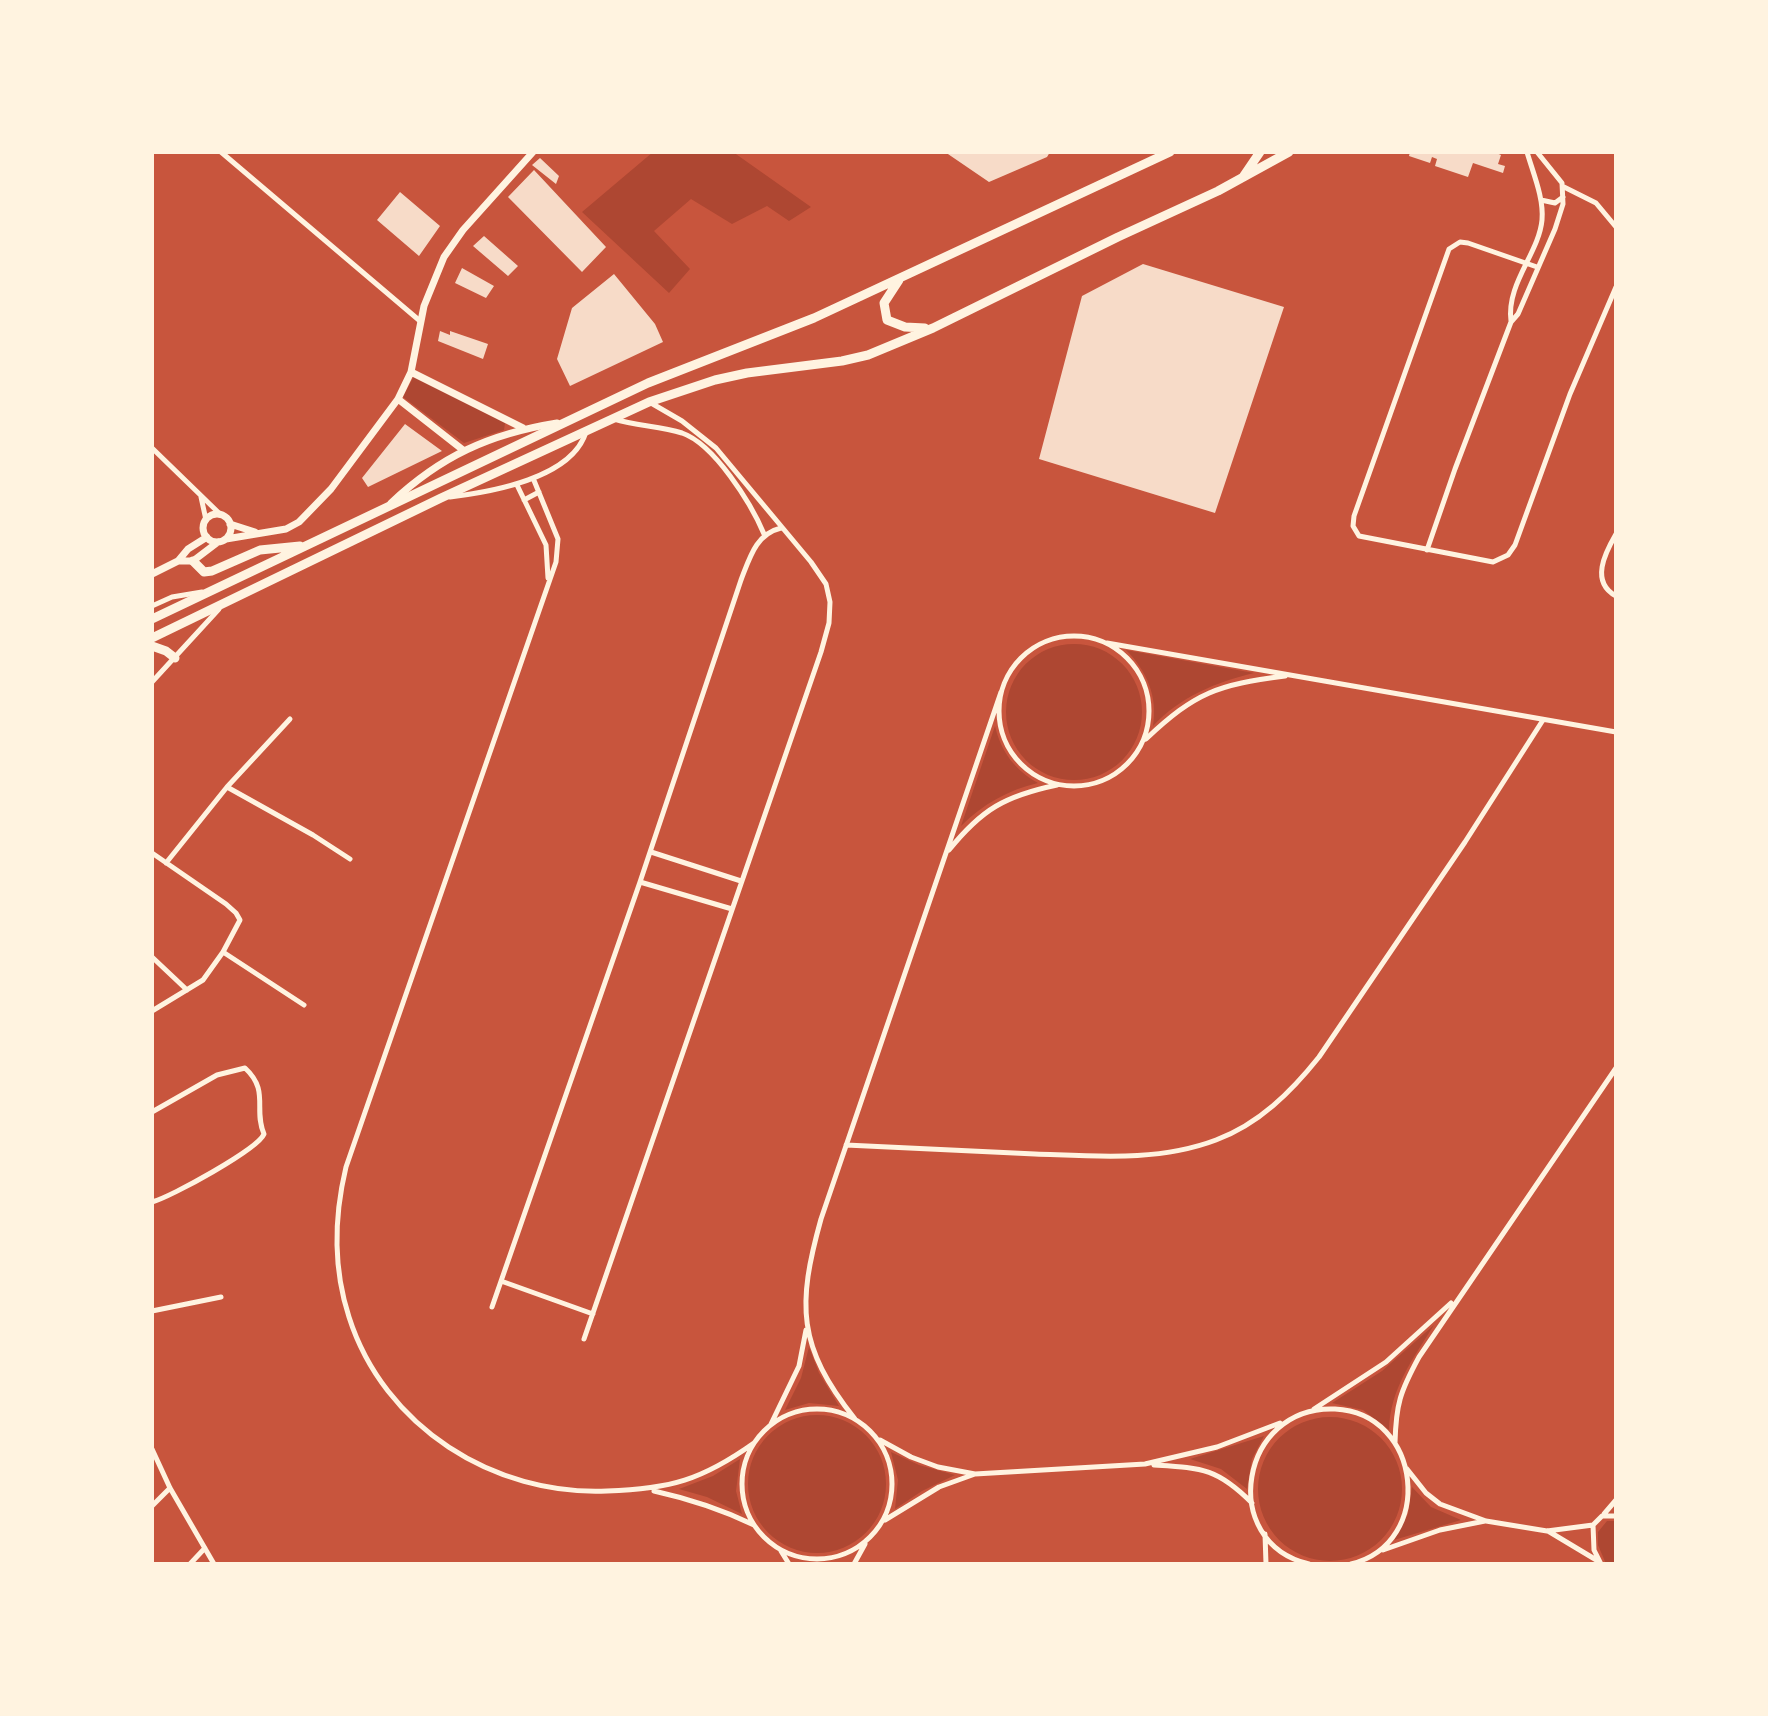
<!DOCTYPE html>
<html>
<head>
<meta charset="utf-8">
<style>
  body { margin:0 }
  #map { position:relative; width:1768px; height:1716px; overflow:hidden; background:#c8553d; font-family:"Roboto Condensed",sans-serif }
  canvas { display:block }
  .frame { position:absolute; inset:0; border:154px solid #fff3e0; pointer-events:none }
</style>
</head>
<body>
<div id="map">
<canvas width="1768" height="1716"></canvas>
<div class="frame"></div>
</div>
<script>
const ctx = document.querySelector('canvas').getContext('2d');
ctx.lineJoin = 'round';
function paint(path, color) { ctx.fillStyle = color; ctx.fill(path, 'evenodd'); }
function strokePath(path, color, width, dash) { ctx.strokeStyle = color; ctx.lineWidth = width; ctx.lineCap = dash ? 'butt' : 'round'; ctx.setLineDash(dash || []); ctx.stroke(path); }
paint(new Path2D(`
  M653,152H733L811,207L789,221L767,206L732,224L691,199L654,231L690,269L669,293L582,212Z
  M414,376L505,423L504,430L464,443L403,397Z
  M1006 712a68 68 0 1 1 136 0a68 68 0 1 1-136 0Z
  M1126,650L1254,673C1216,682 1180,697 1153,726C1158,697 1147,671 1126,650Z
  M995,726C1001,752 1015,770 1038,783C1008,790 983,804 961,826Z
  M1434,1325C1413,1359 1390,1389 1389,1430L1363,1410L1332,1403L1382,1371Z
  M809,1347L819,1373L839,1406L809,1403L785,1410L801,1378Z
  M748 1484a69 69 0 1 1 138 0a69 69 0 1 1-138 0Z
  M1258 1489a72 72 0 1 1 144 0a72 72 0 1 1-144 0Z
  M1264,1436L1252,1459L1247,1489L1221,1469L1190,1459Z
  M891,1452L919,1465L955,1475L922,1491L895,1509L898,1480Z
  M740,1459L736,1491L742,1514L707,1497L679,1489L713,1476Z
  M1412,1487L1431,1507L1461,1520L1394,1540L1408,1514Z
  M1607,1521H1616V1564H1606L1598,1545V1532Z`), '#ae4732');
paint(new Path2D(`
  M945,152H1050L1047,157L989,182Z
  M1410,152H1494L1501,155L1498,164L1505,166L1503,173L1473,163L1468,177L1435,166L1437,159L1432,157L1430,163L1409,156Z
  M540,158L559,176L556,184L532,165Z
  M534,170L606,247L582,272L508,197Z
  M400,192L440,226L419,256L377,220Z
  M484,236L518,266L508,276L473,246Z
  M1143,264L1284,307L1215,513L1039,459L1082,296Z
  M462,268L494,286L486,298L455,283Z
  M614,274L655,324L663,342L570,386L557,359L572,308Z
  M440,331L450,335V331L488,344L483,359L438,341Z
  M405,424L442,451L368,487L362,478Z`), '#f7dbc8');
strokePath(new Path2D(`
  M221,152L420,321
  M1564,187L1596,203L1616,227
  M1541,200L1555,203L1563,197
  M1537,267L1468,243L1460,242L1449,249L1354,516L1353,526L1359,536L1493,562L1508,555L1515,545L1570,394L1616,287
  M1511,321C1506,284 1539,253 1542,220C1544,198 1533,173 1527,152
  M614,419C636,426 660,426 682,433C714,444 751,503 764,534
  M152,448L221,515
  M533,478L558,539L556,562L346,1167C334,1217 333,1268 349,1317C384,1427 494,1496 607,1491C670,1489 702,1480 754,1443
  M517,485L546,545L548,578
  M201,497L206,520
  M450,497C491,492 572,478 586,432
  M524,500L539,492
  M1616,534C1605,553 1590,582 1616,596
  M1427,550L1455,469L1511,322L1518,314L1555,229L1563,204L1562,183L1537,152
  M152,606L172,597L202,592
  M999 711a75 75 0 1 1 150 0a75 75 0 1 1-150 0Z
  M1107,643L1616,732
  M152,682L219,609
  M1146,739C1196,692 1217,685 1285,676
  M227,787L313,835L350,859
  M949,850C982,809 1005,796 1057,785
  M651,852L741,881
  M152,853L226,904L236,913L240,920L223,952L203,980L152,1011
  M166,863L227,787L290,719
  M640,882L732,909
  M223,952L304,1005
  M152,957L187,990
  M152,1112L217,1075L245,1068C270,1091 253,1109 264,1134C258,1149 171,1197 152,1202
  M846,1145C909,1148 972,1151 1035,1154C1095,1156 1158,1162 1216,1140C1259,1124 1291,1092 1319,1057L1465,842L1543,720
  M501,1281L593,1314
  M492,1307L640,882L741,580C750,557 756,534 781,528
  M152,1311L221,1297
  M584,1339L821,652L829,623L830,602L826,584L811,562L716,448L682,421L651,403
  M742 1484a75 75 0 1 1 150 0a75 75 0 1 1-150 0Z
  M1314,1409L1386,1362L1451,1303
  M855,1419C797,1346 797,1305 821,1219L1001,692
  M771,1424L799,1366L806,1330
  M880,1440L911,1457L938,1467L975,1474L1145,1464L1217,1447L1280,1423
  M1395,1443C1396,1404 1400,1392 1419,1357L1616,1068
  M152,1449L170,1488L214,1564
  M1154,1465C1202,1468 1217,1468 1252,1503
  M1407,1469L1426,1493L1440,1504L1486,1521L1547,1531L1593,1525
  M654,1491C690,1499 721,1509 754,1525
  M152,1506L170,1488
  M1604,1514L1616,1500
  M885,1520L939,1487L975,1474
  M1548,1531L1598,1561
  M1265,1534L1266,1564
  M1383,1550L1440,1530L1485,1521
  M781,1551L789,1564
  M190,1564L205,1548
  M854,1564L865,1544
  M1309,1564C1217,1542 1240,1405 1335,1409C1422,1413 1436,1543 1351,1564
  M1601,1564L1594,1550L1593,1525L1602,1516H1616`), '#fff3e0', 5);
strokePath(new Path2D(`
  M411,372L523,428
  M398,399L463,450
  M391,503C441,456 489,434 557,423
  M203 528a14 14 0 1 1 28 0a14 14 0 1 1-28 0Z
  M230,524L255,532
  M226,539L286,529L299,522L331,489L398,399L411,372L424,306L444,257L463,230L533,152
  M178,561H193L218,542
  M152,574L178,561L188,549L207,537`), '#fff3e0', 7);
strokePath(new Path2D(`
  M1243,177L1260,152
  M899,280L884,303L887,320L905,327L925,328
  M193,561L204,572L212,571L260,550L300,546
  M152,619L648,383L814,318L1170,152
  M152,638L441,498L649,402L715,380L747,373L842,361L868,355L933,328L1118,237L1218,191L1289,152
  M152,646L166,651L175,658`), '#fff3e0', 9);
</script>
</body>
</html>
